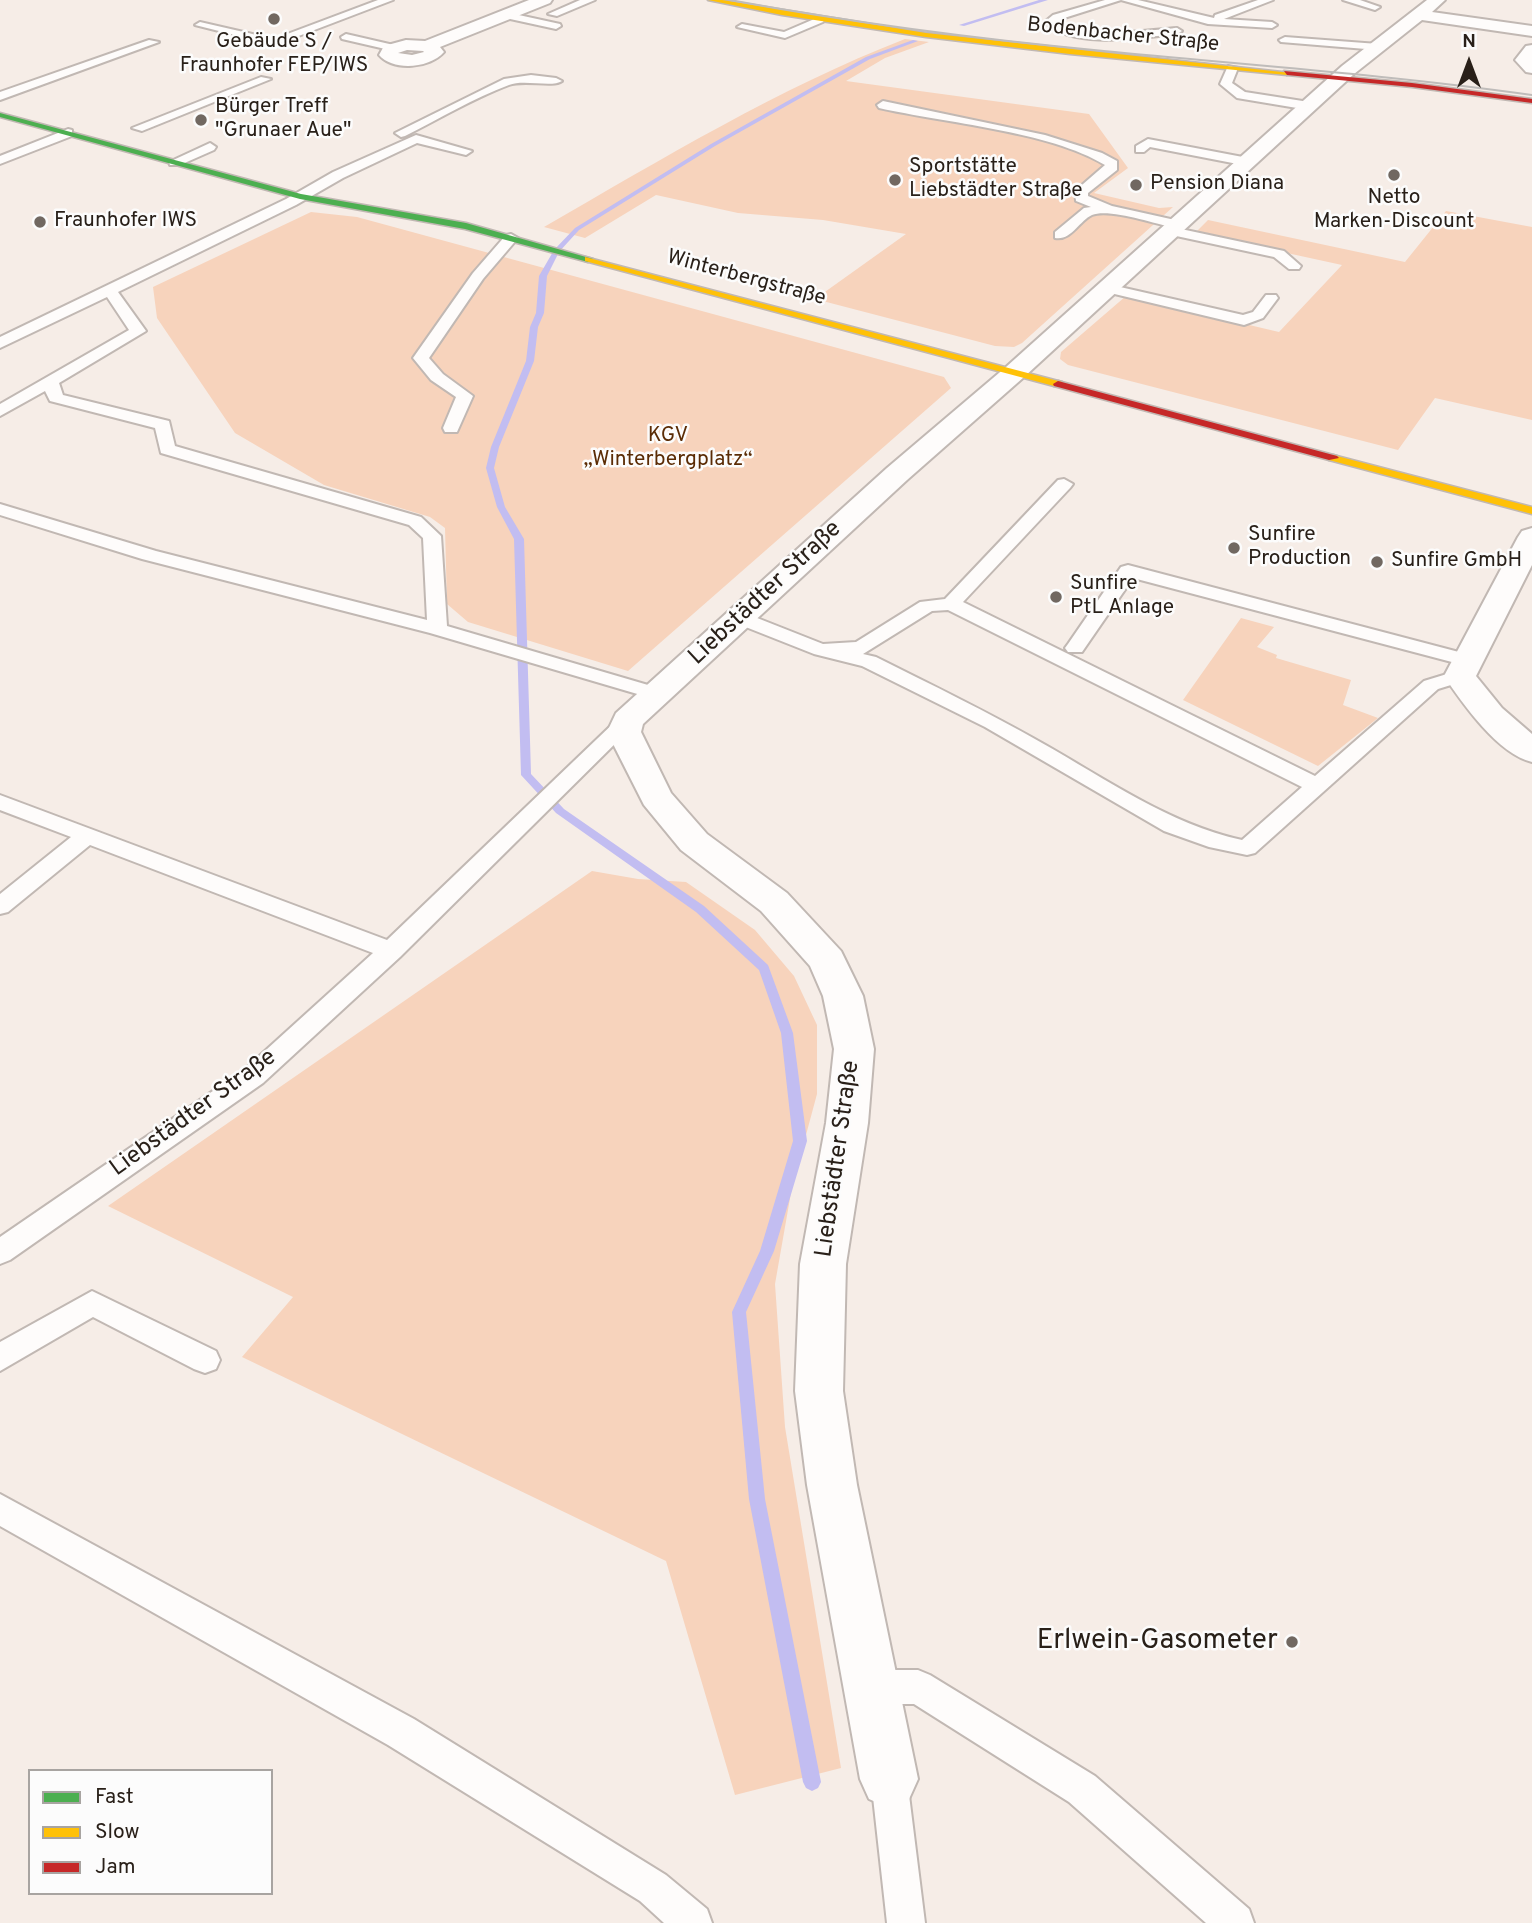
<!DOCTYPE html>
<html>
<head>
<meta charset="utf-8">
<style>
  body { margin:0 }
  #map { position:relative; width:1532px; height:1923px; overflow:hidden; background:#f6ede7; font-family:Overpass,sans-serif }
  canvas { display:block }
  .legend { position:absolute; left:28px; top:1769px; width:245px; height:126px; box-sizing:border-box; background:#fcfcfc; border:2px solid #a8a4a1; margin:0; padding:9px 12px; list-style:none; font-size:21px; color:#292019 }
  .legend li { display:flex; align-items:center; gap:14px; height:35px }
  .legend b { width:35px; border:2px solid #a8a4a1 }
  .north { position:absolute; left:1434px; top:28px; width:70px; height:70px; -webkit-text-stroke:5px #fcfcfc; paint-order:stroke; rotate:0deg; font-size:19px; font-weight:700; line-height:28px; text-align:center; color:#292019 }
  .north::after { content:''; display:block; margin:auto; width:24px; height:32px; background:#292019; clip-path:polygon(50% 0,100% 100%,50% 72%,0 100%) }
</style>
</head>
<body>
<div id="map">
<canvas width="1532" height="1923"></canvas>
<ul class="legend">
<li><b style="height:9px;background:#4caf50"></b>Fast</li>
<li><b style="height:9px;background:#ffc107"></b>Slow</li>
<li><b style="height:9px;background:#c62828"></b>Jam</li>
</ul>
<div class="north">N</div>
</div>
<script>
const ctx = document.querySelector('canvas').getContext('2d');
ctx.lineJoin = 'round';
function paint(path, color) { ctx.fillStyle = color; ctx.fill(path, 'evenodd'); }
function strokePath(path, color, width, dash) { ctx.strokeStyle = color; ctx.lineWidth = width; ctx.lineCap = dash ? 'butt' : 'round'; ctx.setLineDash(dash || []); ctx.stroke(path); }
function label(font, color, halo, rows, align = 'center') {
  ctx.font = font + ' Overpass,sans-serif'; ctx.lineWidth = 5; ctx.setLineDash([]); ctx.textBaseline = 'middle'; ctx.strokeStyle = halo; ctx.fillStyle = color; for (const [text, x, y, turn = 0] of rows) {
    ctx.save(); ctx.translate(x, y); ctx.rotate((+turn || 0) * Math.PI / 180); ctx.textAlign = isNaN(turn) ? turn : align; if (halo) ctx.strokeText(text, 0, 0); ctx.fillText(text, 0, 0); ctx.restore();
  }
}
paint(new Path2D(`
  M905,39L929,42L885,58L846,81L1089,114L1128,168L1094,193L1159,208L1173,207L1022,343L1014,347L995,346L815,299L906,234L823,220L738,213L656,195L585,238L544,227C662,159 779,88 905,39Z
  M1446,211L1532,227V420L1435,398L1398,450L1068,365L1060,359L1061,352L1126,296L1279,332L1342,265L1195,233L1208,220L1405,262Z
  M311,212L357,217L944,377L951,388L628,671L468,622L447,604L445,528L430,517L324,485L235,433L157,318L153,287Z
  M1241,618L1274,627L1257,647L1277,655L1276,658L1351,680L1343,705L1378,718L1318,766L1183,700Z
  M592,871L638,879L686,882L755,930L794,976L817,1025V1094L792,1187L775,1284L785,1427L841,1768L735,1795L666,1561L242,1357L293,1297L108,1206Z`), '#f7d3bc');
paint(new Path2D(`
  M1039,0H1048L964,26L959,25Z
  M913,40L918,41L870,59L715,146L579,230L559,252L547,276L544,313L538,327L534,361L499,447L494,468L505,507L524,539L531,774L564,809L704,906L768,965L793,1033L807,1141L774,1251L746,1312L765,1499L821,1782L818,1788L812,1791L806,1788L803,1782L749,1499L732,1312L760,1251L793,1141L781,1033L759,970L696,912L556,813L521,775L514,539L497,507L486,468L491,447L526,361L530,327L536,313L539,276L554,250L575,228L711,144L866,57Z`), '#c2bdf1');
const lane = new Path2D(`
  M378,0H393L275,45L195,25L200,22L274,39Z
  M580,0H595L557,16L548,14Z
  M1105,0H1138L1214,18L1215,15L1258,0H1273L1224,19L1272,22L1277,25L1272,28L1208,24L1121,0L1061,19L1058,23C1096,39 1137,31 1177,28L1182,31L1177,34C1141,37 1077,49 1048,25L1047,20L1053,15Z
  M1343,0H1360L1380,7L1375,10Z
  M505,12L560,24L561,26L556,29L501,17L500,15Z
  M819,17L824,20L823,22L785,38L737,27L742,24L784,32Z
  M346,34L398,46L400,48L394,51L342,39L341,37Z
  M1285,37L1378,44L1384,47L1378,50L1281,42L1279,40Z
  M149,40L159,42L0,100V92Z
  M1228,66L1238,68L1232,83L1245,92L1309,102L1315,106L1309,110L1237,98L1220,84Z
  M531,75L556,78L562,81C552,88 524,79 509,85C474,98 439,119 405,136L401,137L395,133L504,79Z
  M261,77L271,79L142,131L132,128Z
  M883,101L1045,135L1102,153L1117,161V170L1088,193V196L1112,206L1184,222L1186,225L1181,229L1284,251L1301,266L1299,269H1289L1274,257L1167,234L1165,231L1171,227C1153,223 1108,208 1092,215C1079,221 1071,241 1055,238V232L1084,208L1091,207L1076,201L1075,191L1105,165C1049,131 945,123 879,108L877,105Z
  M68,129L72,130V136L0,164V156Z
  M416,135L472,151L466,155L417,143L343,178L296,205L118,292L146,331L59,383L63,395L169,421L175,446L421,517L441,536L447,626L665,690L668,694L665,698H651L430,633L142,559L0,515V504L156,551L427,620L423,538L409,525L161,453L155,428L50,401L45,391L0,416V404L129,330L107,297L0,348V337L286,199L333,172Z
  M1148,139L1248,158L1254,162L1248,166L1150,147L1144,152H1136V146Z
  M210,143L216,147L214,150L180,165H170L169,162Z
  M511,234L518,238L483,279L429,358L443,374L473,396L457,432H445L443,428L456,397L431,380L413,358L473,273L506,235Z
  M1107,284L1243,315L1253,312L1266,295H1276L1278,298L1263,318L1244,325L1102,291L1100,288Z
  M1064,479L1073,484L1070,488L963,602L1315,776L1424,681L1460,670L1467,672L1470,676L1467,680L1438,689L1255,853L1247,855L1209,847L1164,831L985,727L862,666L814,654L733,622L730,618L740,612L747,614L823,644L856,642L920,602L945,599L1058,480ZM948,610L1302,787L1242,840C1169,824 1106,779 1042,743C988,712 932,685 876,657L863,654L932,611Z
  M1128,565L1474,656L1477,660L1474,664L1467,666L1133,578L1082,652H1068L1065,648L1068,644L1121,567Z
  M628,714L635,716L638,720L635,724L400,957L263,1083L10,1260L0,1264V1237L245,1069L373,953L90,845L8,912L0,914V894L71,837L0,810V795L387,940L621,716Z
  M92,1291L216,1351L220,1360L216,1369L205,1373L194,1369L93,1317L0,1371V1342Z
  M0,1494L414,1719L666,1875L707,1909L712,1923H664L640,1901L388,1745L0,1526Z
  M870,1670H918L930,1675L1095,1776L1249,1909L1254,1923H1206L1069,1802L914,1704H870L858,1699L852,1687L858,1675Z
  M889,1761L902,1766L907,1779L925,1923H887L871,1779L876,1766Z`);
const street = new Path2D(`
  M529,0H552L550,3L440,47L444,52C430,68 394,72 379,55L384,46L406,40L425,41ZM407,50L423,51L424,52L412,55L398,53Z
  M1427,0H1445L1432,12L1532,26V36L1422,20L1354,74L1024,377L907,480L643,724L641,732L671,793L707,834L787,893L841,951L863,996L874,1049L868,1123L846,1264L843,1391L857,1485L918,1779L909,1799L889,1808L869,1799L860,1779L807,1485L795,1391L800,1264L826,1123L834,1049L823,996L810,966L761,911L681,850L644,805L607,732L616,713L887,468L1006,367L1342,66Z
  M1532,45V73L1526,72L1515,60L1526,46Z
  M1532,528V565L1476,676L1502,708L1532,734V762C1498,754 1463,704 1444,676L1518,537L1522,531Z`);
const fast = new Path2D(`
  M0,113L301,194L466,223L593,259L588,262L465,229L300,199L0,117Z`);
const slow = new Path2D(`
  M708,0H722L926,33L1291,73L1287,75L1070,54L926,37L782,15Z
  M585,257L1062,382L1063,384L1054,386L585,261Z
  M1333,455L1532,507V514L1329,460L1327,458Z`);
const jam = new Path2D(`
  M1284,71L1412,83L1532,99V103L1412,87L1287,75Z
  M1058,381L1337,456L1339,458L1329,460L1054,386L1053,384Z`);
strokePath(lane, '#c1b8b3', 4);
strokePath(street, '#c1b8b3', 4);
strokePath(fast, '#c1b8b3', 3);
strokePath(slow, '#c1b8b3', 3);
strokePath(jam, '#c1b8b3', 3);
paint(lane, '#fefcfb');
paint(street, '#fefcfb');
paint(fast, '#4caf50');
paint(slow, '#ffc107');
paint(jam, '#c62828');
strokePath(new Path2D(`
  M730,0C854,23 978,39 1104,51C1247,65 1390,75 1532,95`), '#bfbcba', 2);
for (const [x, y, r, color] of [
  [274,19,7,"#716861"],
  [201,120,7,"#716861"],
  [1394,175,7,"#716861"],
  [895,180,7,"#716861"],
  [1136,185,7,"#716861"],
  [40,222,7,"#716861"],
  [1234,548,7,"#716861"],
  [1377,562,7,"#716861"],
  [1056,597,7,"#716861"],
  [1292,1642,7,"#716861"]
]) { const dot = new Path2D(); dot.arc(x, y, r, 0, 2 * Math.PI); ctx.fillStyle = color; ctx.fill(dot); strokePath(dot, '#fcfcfc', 2.5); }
label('21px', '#292019', '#fcfcfc', [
  ["Bodenbacher Straße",1123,36,6],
  ["Winterbergstraße",746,279,15]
]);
label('21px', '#292019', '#fcfcfc', [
  ["Gebäude S /",274,43,"center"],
  ["Fraunhofer FEP/IWS",274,67,"center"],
  ["Bürger Treff",215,108],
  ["\"Grunaer Aue\"",215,132],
  ["Sportstätte",909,168],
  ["Liebstädter Straße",909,192],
  ["Pension Diana",1150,185],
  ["Netto",1394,199,"center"],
  ["Marken-Discount",1394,223,"center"],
  ["Fraunhofer IWS",54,222],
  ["Sunfire",1248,536],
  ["Production",1248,560],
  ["Sunfire GmbH",1391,562],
  ["Sunfire",1070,585],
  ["PtL Anlage",1070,609]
], 'left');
label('21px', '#5b2c05', '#fcfcfc', [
  ["KGV",668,437],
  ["„Winterbergplatz“",668,461]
]);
label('24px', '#292019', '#fcfcfc', [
  ["Liebstädter Straße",766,594,-43],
  ["Liebstädter Straße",194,1114,-36],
  ["Liebstädter Straße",839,1159,-82]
]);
label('28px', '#292019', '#fcfcfc', [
  ["Erlwein-Gasometer",1278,1642]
], 'right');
</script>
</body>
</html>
